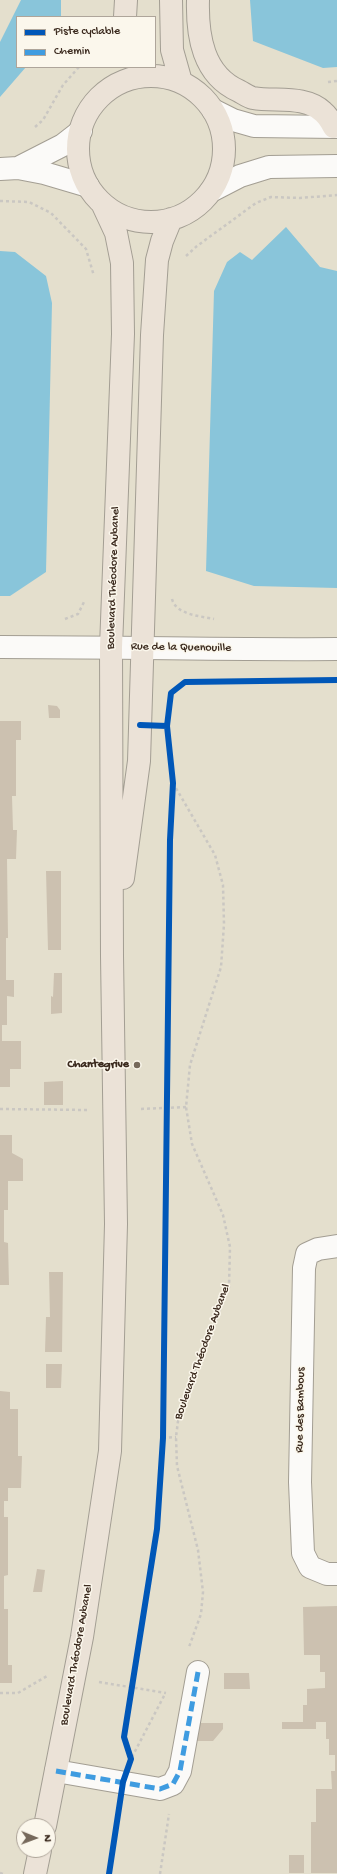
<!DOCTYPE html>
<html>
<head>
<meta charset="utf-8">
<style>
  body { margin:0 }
  #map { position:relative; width:337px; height:1874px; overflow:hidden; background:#e4dfcd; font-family:"Gochi Hand",sans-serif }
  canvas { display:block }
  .legend { position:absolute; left:16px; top:16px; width:140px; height:52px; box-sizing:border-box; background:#fbf7ec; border:1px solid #aea59a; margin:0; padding:5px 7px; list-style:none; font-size:12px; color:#3b2a1e }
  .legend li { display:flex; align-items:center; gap:8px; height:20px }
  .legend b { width:20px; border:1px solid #aea59a }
  .north { position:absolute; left:16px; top:1818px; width:40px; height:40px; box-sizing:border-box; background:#fbf7ec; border:1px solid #aea59a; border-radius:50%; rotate:91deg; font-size:11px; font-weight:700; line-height:16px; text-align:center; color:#3b2a1e }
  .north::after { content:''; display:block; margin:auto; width:14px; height:18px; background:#76695b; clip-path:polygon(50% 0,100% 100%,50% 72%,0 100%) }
</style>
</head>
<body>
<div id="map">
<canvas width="337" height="1874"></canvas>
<ul class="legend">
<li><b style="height:5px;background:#0057b8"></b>Piste cyclable</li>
<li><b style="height:5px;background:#3f9ce0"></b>Chemin</li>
</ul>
<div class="north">N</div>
</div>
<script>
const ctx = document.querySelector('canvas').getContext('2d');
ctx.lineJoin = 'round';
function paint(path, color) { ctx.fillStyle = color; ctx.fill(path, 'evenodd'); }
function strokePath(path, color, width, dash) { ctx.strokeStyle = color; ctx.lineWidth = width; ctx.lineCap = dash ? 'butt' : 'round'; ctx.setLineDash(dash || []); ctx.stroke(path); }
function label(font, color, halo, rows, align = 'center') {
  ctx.font = font + ' "Gochi Hand",sans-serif'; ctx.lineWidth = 3; ctx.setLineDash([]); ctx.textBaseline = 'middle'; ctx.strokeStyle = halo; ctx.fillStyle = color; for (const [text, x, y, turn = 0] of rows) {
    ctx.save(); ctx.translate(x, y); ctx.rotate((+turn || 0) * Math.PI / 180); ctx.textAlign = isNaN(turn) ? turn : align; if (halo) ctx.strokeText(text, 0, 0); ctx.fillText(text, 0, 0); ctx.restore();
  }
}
paint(new Path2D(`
  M21,0H61V17H17V67H26L0,97V42Z
  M250,0H337V67L323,68L253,41Z
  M286,227L320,267L337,271V588L254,586L206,571L214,291L227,262L240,252L252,260Z
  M0,251L15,252L46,276L52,303L46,572L10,596H0Z`), '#89c5da');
paint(new Path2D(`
  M48,705L57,706L60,710V718H49Z
  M0,721H21V740H16V796H12L13,830H17L16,859H7L8,938H6V980H14V997L7,996V1025H2V1041H21V1069H10V1087H0Z
  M46,871H61V950H48Z
  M54,973H62V1013L51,1014V996L53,997Z
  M63,1081V1105H44V1082Z
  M0,1135H12V1153L23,1159V1181H8V1210H4V1242L8,1243L9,1285H0Z
  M49,1272H63L62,1352H45L46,1317H50Z
  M46,1364H62L61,1388H46Z
  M0,1391L10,1392V1409H18V1456H22L21,1488H8V1501H4V1517H8V1575L4,1576V1609H8V1665H12V1683H0Z
  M37,1569L45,1570L42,1592H33Z
  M337,1606V1873H311V1822H316V1789H332L331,1771H335V1755H329V1739H326V1722H316V1729H282V1722H303V1705H307V1689L325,1688V1672H320V1655H304L303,1607Z
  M224,1673H249L250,1689H224Z
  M197,1723H223V1729L213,1741H194Z
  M289,1855H304V1873H289Z`), '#ccc1b0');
const minor = new Path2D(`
  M213,110L233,120L254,126L337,127
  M18,168L44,173L88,186
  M0,169L18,168L63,145L81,131
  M211,191L240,176L269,167L337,166
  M0,647C112,647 225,650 337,649
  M337,1246L318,1249L307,1254L304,1268L300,1482L303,1553L310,1567L327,1574H337
  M56,1771L160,1789L173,1784L180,1771L198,1672`);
const major = new Path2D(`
  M171,0L172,50L181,82
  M198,0C197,36 203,75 239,91C243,93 248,97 253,98C276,102 305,95 323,112C328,116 331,122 334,127
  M125,17L126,0
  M78 149a73 73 0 1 1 146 0a73 73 0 1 1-146 0Z
  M123,878L139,761L152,335L157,260L162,241L171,219
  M45,1826L82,1637L110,1451L116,1224L112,956L111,647L123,334L122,263L116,233L102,203
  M35,1874L40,1850`);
strokePath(minor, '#a39e93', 24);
strokePath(major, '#a39e93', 24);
strokePath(new Path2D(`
  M328,82L337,81
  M35,127L43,120L63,85L79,67
  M0,201L29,202L51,213L86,249L94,276
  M186,256L197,246L256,203L271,197L300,198L337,195
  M172,599C176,615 201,616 214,619
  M65,619L78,614L85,600
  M173,783L215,855L223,885L224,924L221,967L190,1065L186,1107L192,1144L223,1215L230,1247L229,1287L184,1400L178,1421L176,1437L177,1466L198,1550L203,1592L201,1614L189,1647
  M0,1109L88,1110
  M141,1109L186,1107
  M163,1438L176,1437
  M99,1682L166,1693
  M0,1693H18L47,1676
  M132,1757L165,1694
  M0,1873L3,1874
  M160,1874L169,1814`), '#cac7c2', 2.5, [3, 3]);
strokePath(minor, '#fbfaf8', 22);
strokePath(major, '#ebe2d7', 22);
strokePath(new Path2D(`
  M56,1771L160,1789L173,1784L180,1771L198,1672`), '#3f9ce0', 5, [10, 5]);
strokePath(new Path2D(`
  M140,725L167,726L171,693L185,682L337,680
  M109,1874L123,1782L131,1759L124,1737L157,1529L163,1438L170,840L173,783L167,726`), '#0057b8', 6);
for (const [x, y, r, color] of [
  [137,1065,4,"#76695b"]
]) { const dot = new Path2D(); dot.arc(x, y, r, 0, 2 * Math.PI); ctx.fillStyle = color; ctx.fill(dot); strokePath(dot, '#fbf7ec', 1.5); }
label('12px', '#3b2a1e', '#fbf7ec', [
  ["Boulevard Théodore Aubanel",114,578,-88],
  ["Rue de la Quenouille",181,648,1],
  ["Boulevard Théodore Aubanel",203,1352,-70],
  ["Rue des Bambous",301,1410,-89],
  ["Boulevard Théodore Aubanel",77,1655,-80]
]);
label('bold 12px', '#3b2a1e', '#fbf7ec', [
  ["Chantegrive",129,1065]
], 'right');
</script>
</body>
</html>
